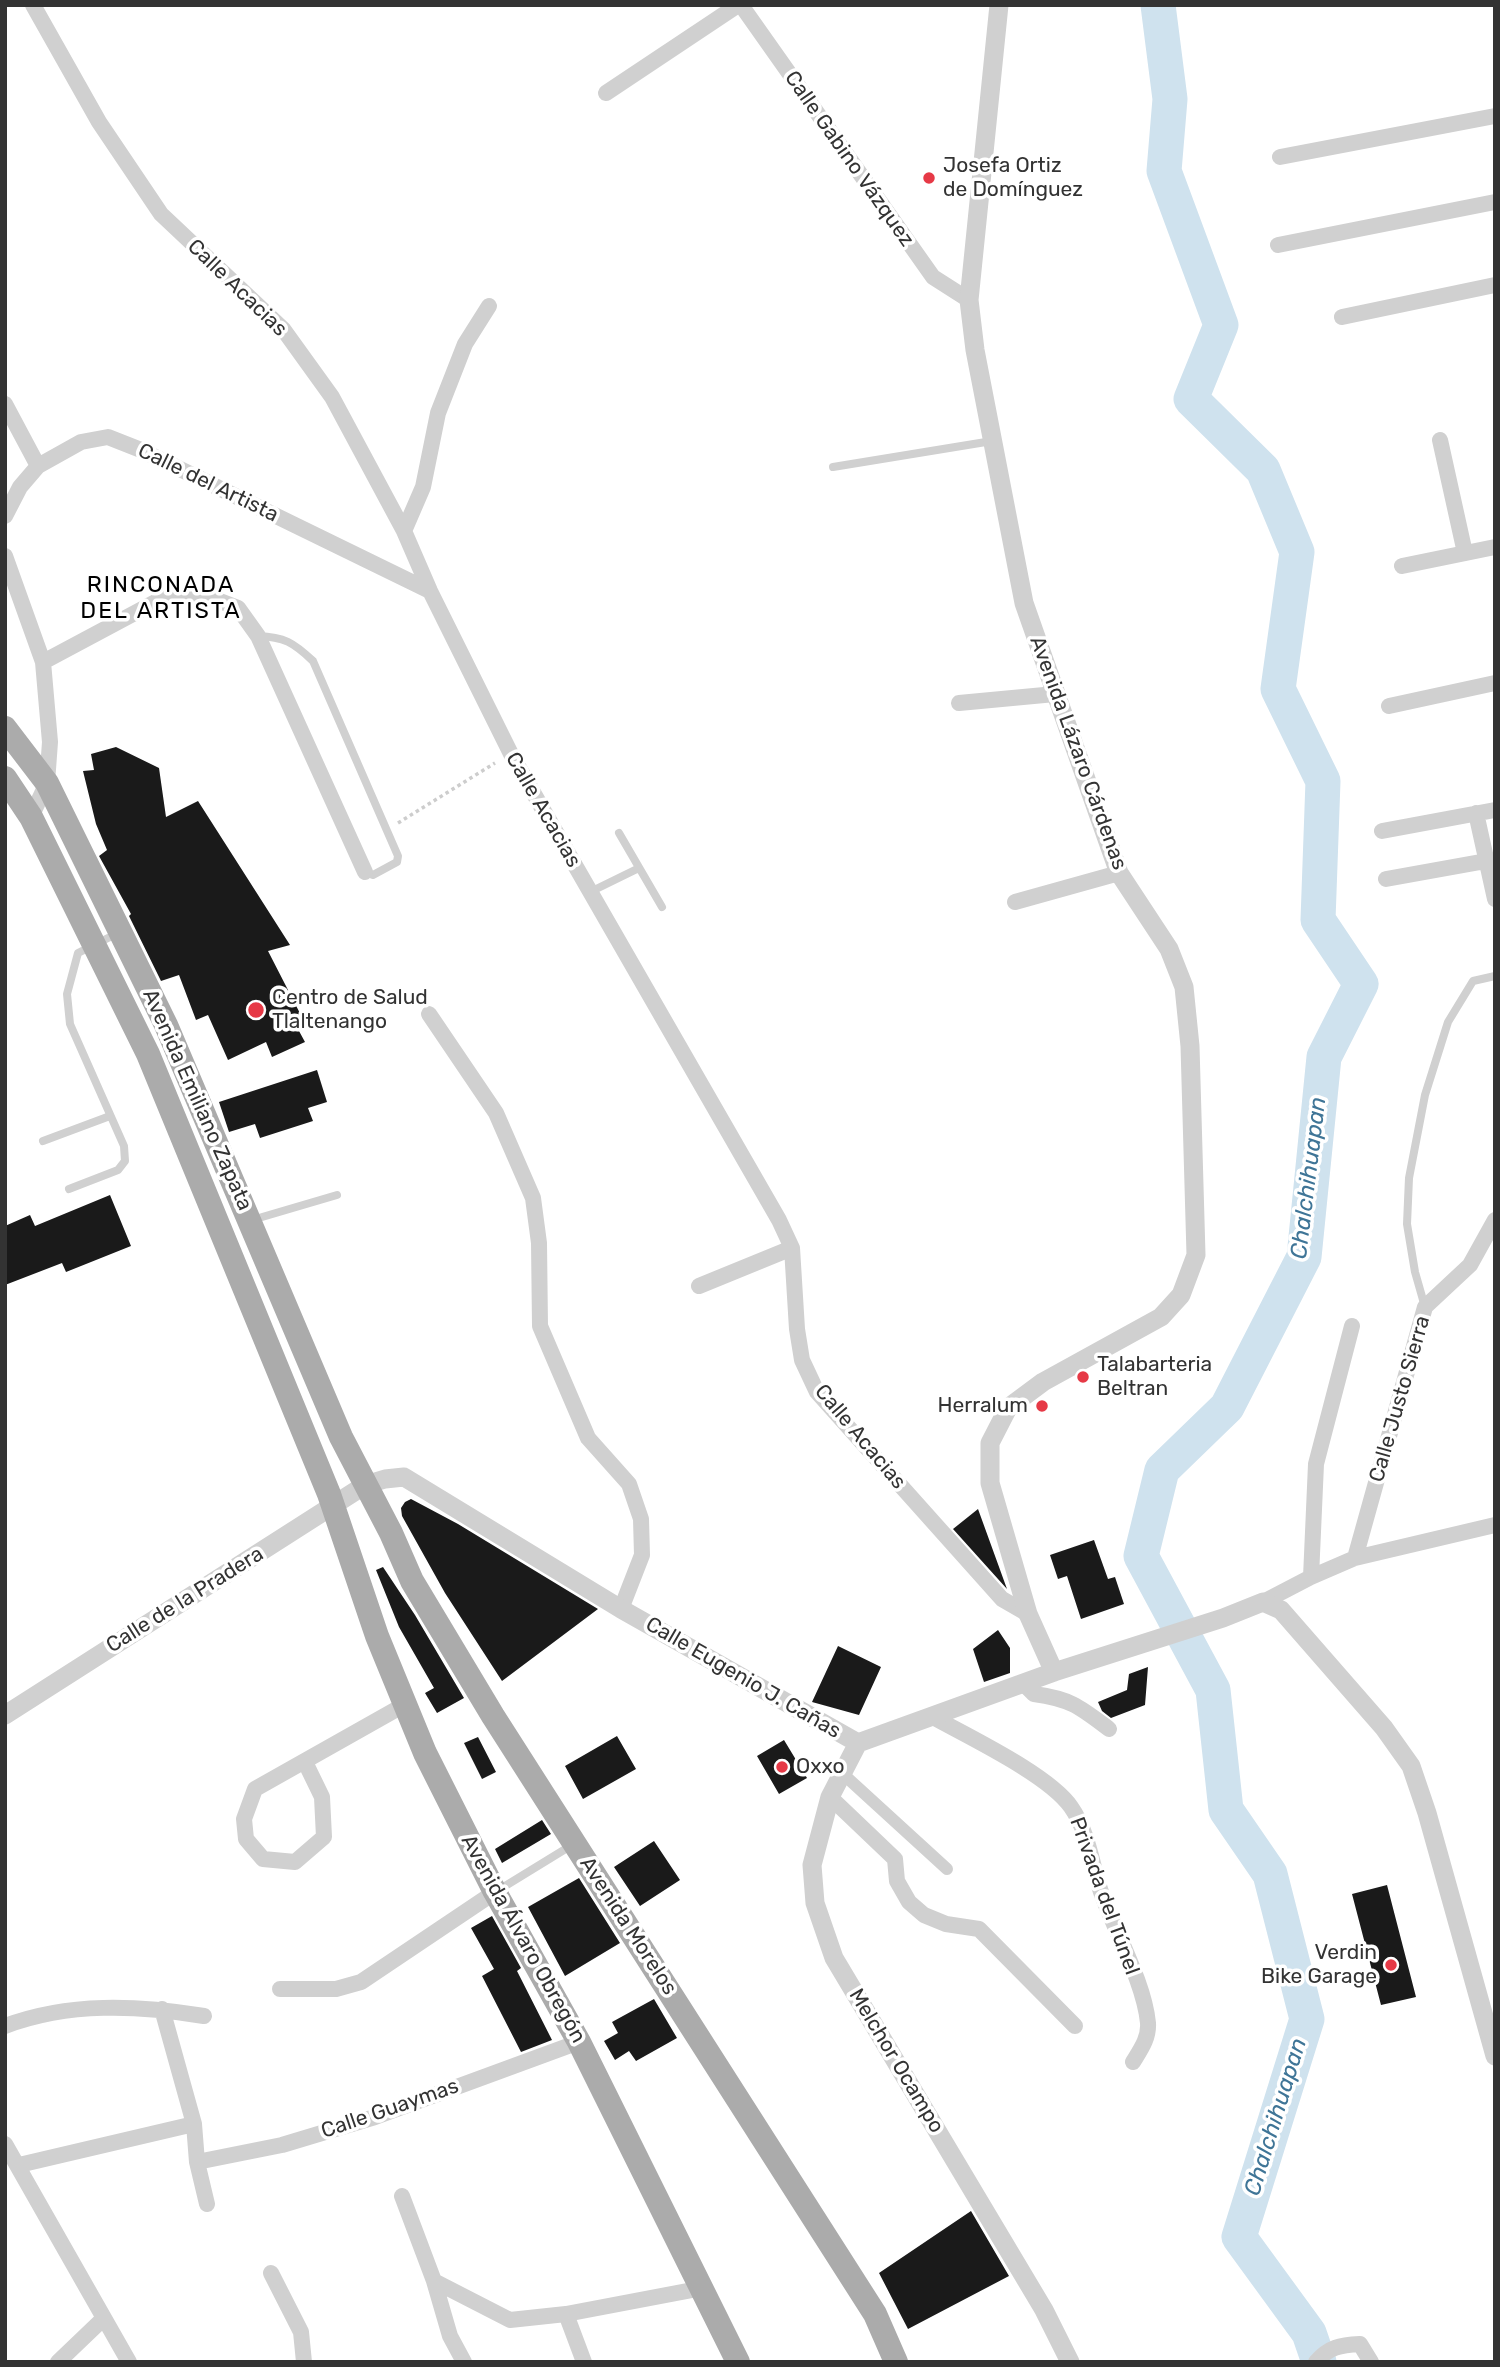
<!DOCTYPE html>
<html>
<head>
<meta charset="utf-8">
<style>
  body { margin:0 }
  #map { position:relative; width:1500px; height:2367px; overflow:hidden; background:#fff; font-family:Rubik,sans-serif }
  canvas { display:block }
  .frame { position:absolute; inset:0; border:7px solid #333; pointer-events:none }
</style>
</head>
<body>
<div id="map">
<canvas width="1500" height="2367"></canvas>
<div class="frame"></div>
</div>
<script>
const ctx = document.querySelector('canvas').getContext('2d');
ctx.lineJoin = 'round';
function strokePath(path, color, width, dash) { ctx.strokeStyle = color; ctx.lineWidth = width; ctx.lineCap = dash ? 'butt' : 'round'; ctx.setLineDash(dash || []); ctx.stroke(path); }
function paint(path, color) { ctx.fillStyle = color; ctx.fill(path, 'evenodd'); }
function label(font, color, halo, rows, align = 'center') {
  ctx.font = font + ' Rubik,sans-serif'; ctx.lineWidth = 7; ctx.setLineDash([]); ctx.textBaseline = 'middle'; ctx.strokeStyle = halo; ctx.fillStyle = color; for (const [text, x, y, turn = 0] of rows) {
    ctx.save(); ctx.translate(x, y); ctx.rotate((+turn || 0) * Math.PI / 180); ctx.textAlign = isNaN(turn) ? turn : align; if (halo) ctx.strokeText(text, 0, 0); ctx.fillText(text, 0, 0); ctx.restore();
  }
}
strokePath(new Path2D(`
  M1158,5L1170,99L1164,171L1221,325L1191,399L1263,470L1297,552L1278,689L1323,781L1318,920L1361,984L1324,1057L1304,1257L1227,1407L1162,1470L1141,1556L1213,1690L1226,1810L1270,1874L1307,2019L1239,2237L1309,2333L1319,2362`), '#cfe2ee', 35);
paint(new Path2D(`
  M116,747L159,768L166,817L198,801L290,945L268,951L307,1027L299,1031L305,1042L272,1057L266,1042L228,1060L208,1015L196,1020L179,975L161,981L129,916L131,914L99,856L107,850L96,824L83,771L94,770L91,754Z
  M317,1070L327,1102L308,1108L313,1121L260,1138L255,1124L229,1132L219,1102Z
  M110,1195L131,1246L66,1272L62,1263L5,1285V1226L30,1215L35,1226Z
  M411,1499L458,1524L598,1609L502,1681L445,1593L402,1516L401,1508L405,1502Z
  M978,1509L1007,1589L953,1529Z
  M1094,1540L1108,1579L1115,1577L1124,1604L1081,1619L1067,1576L1058,1579L1050,1555Z
  M383,1567L415,1615L464,1698L437,1713L425,1693L434,1688L399,1627L376,1570Z
  M998,1630L1010,1648V1673L984,1682L973,1649Z
  M838,1646L881,1667L859,1715L812,1702Z
  M1148,1667L1145,1705L1111,1718L1102,1711L1098,1702L1127,1690L1129,1674Z
  M617,1736L636,1769L583,1799L565,1766Z
  M478,1737L496,1772L482,1779L464,1743Z
  M784,1740L807,1778L779,1794L757,1756Z
  M542,1820L551,1834L502,1863L495,1849Z
  M654,1841L680,1880L640,1906L614,1867Z
  M579,1878L620,1943L565,1976L528,1907Z
  M1387,1885L1416,1997L1381,2005L1352,1894Z
  M492,1916L521,1968L517,1971L552,2040L521,2052L482,1976L494,1969L471,1928Z
  M654,1999L677,2038L636,2061L629,2051L615,2060L604,2041L618,2033L612,2022Z
  M971,2211L1009,2276L908,2329L879,2273Z`), '#1a1a1a');
strokePath(new Path2D(`
  M398,823L495,763`), '#cdcdcd', 3.5, [3.5, 3.5]);
strokePath(new Path2D(`
  M833,467L992,441
  M258,636C284,637 293,642 313,661L398,856L397,862L373,875L365,872
  M619,833L662,907
  M590,892L639,868
  M43,1141L110,1116
  M69,1189L118,1170L125,1161L124,1146L70,1024L67,994L78,953L118,933
  M252,1220L337,1195
  M1425,1307L1415,1272L1407,1224L1409,1178L1425,1095L1448,1022L1473,981L1495,976
  M497,1891L572,1845`), '#d0d0d0', 8);
strokePath(new Path2D(`
  M843,1774L947,1869`), '#d0d0d0', 12);
strokePath(new Path2D(`
  M33,5L99,122L161,214L283,329L332,397L404,531L430,591L511,754L779,1220L792,1248L797,1329L802,1360L817,1392L1002,1599L1028,1614
  M741,5L933,277L969,300
  M606,93L738,5
  M1280,157L1495,116
  M1278,245L1495,202
  M1342,317L1495,285
  M5,404L38,466
  M1440,440L1465,553
  M5,516L20,487L38,466L81,442L108,437L141,450L430,591
  M404,531L423,487L438,413L465,344L489,306
  M5,556L43,662L50,742L47,783L31,817
  M1402,566L1495,547
  M43,662L161,599L204,595L238,608L258,636L365,872
  M959,703L1055,694
  M1389,706L1495,683
  M1476,813L1495,899
  M1382,831L1495,810
  M1386,879L1486,861
  M1015,902L1119,873
  M429,1014L496,1113L533,1198L539,1243L540,1326L588,1438L629,1484L641,1519L642,1555L621,1609
  M699,1286L792,1248
  M1355,1558L1425,1307L1470,1265L1495,1220
  M1311,1577L1316,1464L1352,1326
  M1263,1602L1311,1577L1355,1558L1495,1525
  M1024,1684L1034,1694C1071,1699 1080,1707 1109,1729
  M933,1717C969,1737 1049,1775 1071,1807C1088,1831 1092,1865 1101,1892C1115,1932 1144,1982 1148,2023C1149,2038 1141,2049 1133,2062
  M305,1762L322,1797L324,1837L295,1862L263,1859L246,1839L244,1819L255,1789L404,1705
  M830,1797L895,1859L897,1881L909,1902L924,1915L946,1924L979,1929L1075,2026
  M280,1989H336L361,1982L495,1892
  M162,2009L194,2124L197,2162L207,2204
  M5,2026C69,2002 137,2005 204,2016
  M5,2144L129,2362
  M197,2162L282,2145L375,2117L579,2042
  M19,2165L194,2124
  M402,2196L434,2281L450,2336L464,2362
  M271,2273L301,2332L304,2362
  M434,2281L510,2320L566,2314L703,2288
  M566,2314L584,2362
  M58,2362L104,2318
  M1316,2362C1329,2347 1340,2345 1360,2344L1371,2362`), '#d0d0d0', 16);
strokePath(new Path2D(`
  M999,5L969,300L975,350L1024,603L1119,873L1169,949L1184,987L1190,1046L1196,1255L1181,1295L1161,1317L1043,1382L1008,1408L990,1443V1483L1028,1614L1054,1672
  M5,1715L365,1485L385,1479L404,1477L621,1609L858,1743L1054,1672L1223,1618L1263,1602L1281,1610L1384,1728L1411,1766L1427,1813L1495,2056
  M858,1743L830,1797L812,1865L815,1903L834,1958L1044,2310L1070,2362`), '#d0d0d0', 19);
strokePath(new Path2D(`
  M5,728L47,783L166,1025L341,1437L391,1533L412,1581L493,1716L875,2314L896,2362
  M5,778L31,817L148,1054L329,1494L377,1636L425,1753L495,1892L579,2042L738,2362`), '#ababab', 24);
for (const [x, y, r, color] of [
  [929,178,7,"#e63946"],
  [256,1010,9,"#e63946"],
  [1083,1377,7,"#e63946"],
  [1042,1406,7,"#e63946"],
  [782,1767,7,"#e63946"],
  [1391,1965,7,"#e63946"]
]) { const dot = new Path2D(); dot.arc(x, y, r, 0, 2 * Math.PI); ctx.fillStyle = color; ctx.fill(dot); strokePath(dot, '#fff', 2.5); }
label('21px', '#333', '#fff', [
  ["Calle Gabino Vázquez",849,159,55],
  ["Calle Acacias",237,288,44],
  ["Calle del Artista",208,483,26],
  ["Avenida Lázaro Cárdenas",1078,753,70],
  ["Calle Acacias",543,810,60],
  ["Avenida Emiliano Zapata",197,1100,66],
  ["Calle Justo Sierra",1400,1399,-74],
  ["Calle Acacias",860,1437,50],
  ["Calle de la Pradera",185,1600,-32],
  ["Calle Eugenio J. Cañas",743,1678,30],
  ["Privada del Túnel",1104,1896,70],
  ["Avenida Morelos",628,1926,57],
  ["Avenida Álvaro Obregón",523,1939,61],
  ["Melchor Ocampo",896,2061,59],
  ["Calle Guaymas",390,2109,-19]
]);
label('21px', '#333', '#fff', [
  ["Josefa Ortiz",943,166],
  ["de Domínguez",943,190],
  ["Centro de Salud",272,998],
  ["Tlaltenango",272,1022],
  ["Talabarteria",1097,1365],
  ["Beltran",1097,1389],
  ["Herralum",1028,1406,"right"],
  ["Oxxo",796,1767],
  ["Verdin",1377,1953,"right"],
  ["Bike Garage",1377,1977,"right"]
], 'left');
ctx.letterSpacing = '2px';
label('23px', '#000', '#fff', [
  ["RINCONADA",161,585],
  ["DEL ARTISTA",161,611]
]);
ctx.letterSpacing = '0px';
label('italic 23px', '#3f7597', '#fff', [
  ["Chalchihuapan",1309,1178,-83],
  ["Chalchihuapan",1276,2117,-73]
]);
</script>
</body>
</html>
